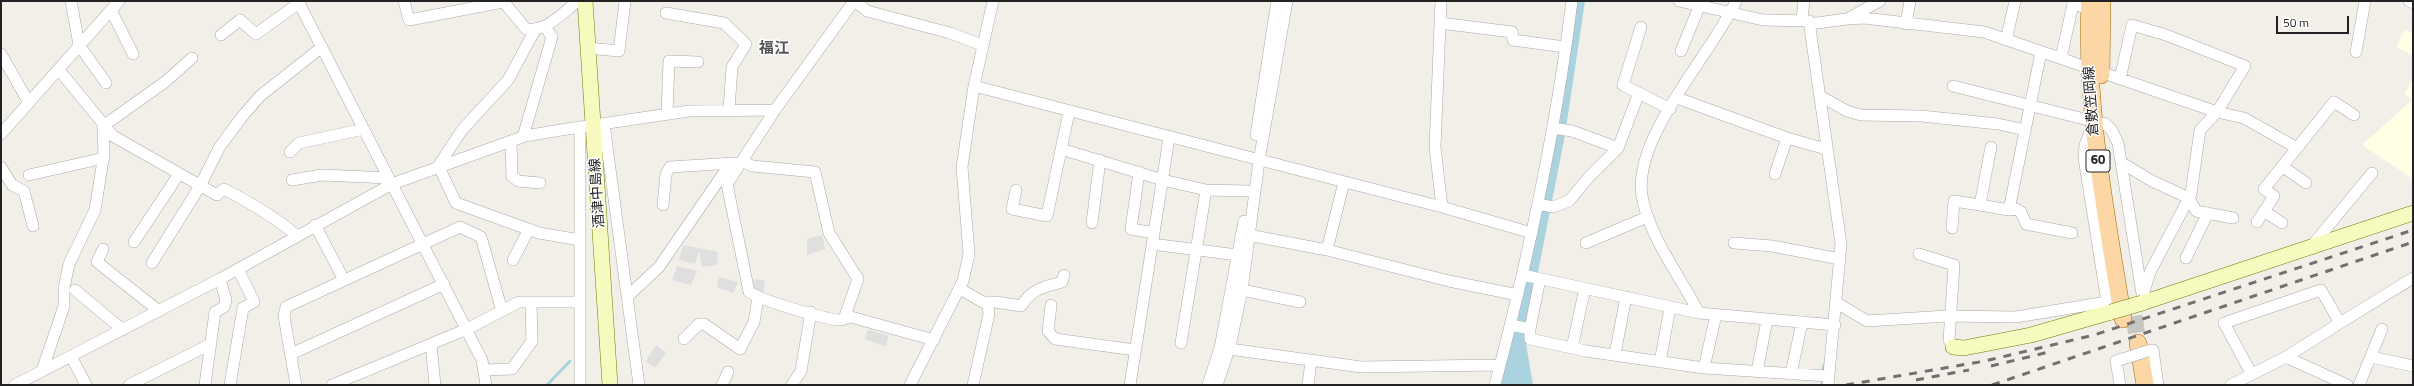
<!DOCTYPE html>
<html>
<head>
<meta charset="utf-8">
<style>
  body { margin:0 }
  #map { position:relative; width:2414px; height:386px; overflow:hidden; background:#f2efe9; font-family:"Titillium Web",sans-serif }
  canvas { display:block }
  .frame { position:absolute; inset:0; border:2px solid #222; pointer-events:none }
  .scale { position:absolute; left:2276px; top:16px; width:73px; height:18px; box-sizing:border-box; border:2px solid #222; border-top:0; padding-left:5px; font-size:12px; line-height:14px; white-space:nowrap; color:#222; -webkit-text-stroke:3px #fff; paint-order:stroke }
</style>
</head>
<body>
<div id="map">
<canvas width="2414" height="386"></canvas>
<div class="frame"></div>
<div class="scale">50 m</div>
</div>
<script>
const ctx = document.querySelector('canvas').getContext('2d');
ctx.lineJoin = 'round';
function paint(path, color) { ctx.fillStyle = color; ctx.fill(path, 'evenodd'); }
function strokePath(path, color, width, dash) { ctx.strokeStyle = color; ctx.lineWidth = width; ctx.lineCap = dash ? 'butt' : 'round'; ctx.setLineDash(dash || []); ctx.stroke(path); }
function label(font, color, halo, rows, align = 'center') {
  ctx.font = font + ' "Titillium Web","Noto Sans JP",sans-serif'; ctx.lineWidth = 3; ctx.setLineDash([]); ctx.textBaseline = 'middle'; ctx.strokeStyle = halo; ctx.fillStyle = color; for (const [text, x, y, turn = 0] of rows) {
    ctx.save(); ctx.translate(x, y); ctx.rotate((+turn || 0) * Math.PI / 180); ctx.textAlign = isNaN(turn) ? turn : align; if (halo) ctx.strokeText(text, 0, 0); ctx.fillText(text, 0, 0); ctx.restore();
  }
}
paint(new Path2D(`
  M822,235L825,249L807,255V239Z
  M683,245L718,252L717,265L702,267L699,251L695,264L679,260Z
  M677,266L697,271L691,285L672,280Z
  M719,277L738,282L733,293L717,287Z
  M755,279L765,281L763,293L749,292Z
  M868,329L888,336L886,347L865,339Z
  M656,345L666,353L655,368L646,361Z`), '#e0dfdf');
paint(new Path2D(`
  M2405,30L2413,33V56L2396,47Z
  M2413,79V179L2362,145L2413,99L2404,94Z`), '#ffffe5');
paint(new Path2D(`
  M1576,1H1585L1565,135L1525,338L1533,385H1500Z`), '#aad3df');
strokePath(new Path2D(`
  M547,385L570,361
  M1822,385L1824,365`), '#aad3df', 3);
strokePath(new Path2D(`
  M2134,316L2138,343`), '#c8c6c1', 17, [17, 8]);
const street = new Path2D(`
  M71,1L79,45L106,83
  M298,1L482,360L486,385
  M404,1L409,20L503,2
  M503,1L526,29C548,31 561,14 578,1
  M854,1L775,110L727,184L749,292C763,301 821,318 839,320C843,320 847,318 851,317L934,340
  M855,1L867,11L950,33L982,45
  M1441,1L1435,147L1442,207
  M1679,1L1763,20L1809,21L1841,244L1828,385
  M2409,1L2413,3
  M111,10L133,54
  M666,13L724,23L746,44L732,67L729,110
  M1802,19L1804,1
  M1847,19L1864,18L1984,32L2217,112L2244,118L2297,148
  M1440,23L1512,32L1513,40L1565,47
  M1809,24L1847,19L1880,1
  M1906,24L1910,1
  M1641,27L1623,85L1670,109
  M221,35L240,20L256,34L299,3
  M2006,40L2015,1
  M588,48L619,51L625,1
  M1681,51L1699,7
  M2356,52L2365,1
  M1,54L29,103
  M2061,58L2073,4L2090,9
  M59,70L113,136L217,195L224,189C249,202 274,216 296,235
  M2120,79L2132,25L2166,35L2245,66L2217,112L2200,130L2191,194L2150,272L2143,295
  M974,86L1442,207L1532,233
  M1953,86L2092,121
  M1820,96L1847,111L1861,115L1921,116L1998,124L2025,130
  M1677,98L1787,138L1826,149
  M667,113L669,61L698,62
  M2104,123L2111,129L2118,143L2142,294
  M604,124L639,385
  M2093,125L2085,145L2084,158L2108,308
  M1553,128L1572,131L1618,148L1639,93
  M1,134L119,1
  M1256,135L1277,1
  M523,137L552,37L545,27
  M511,142L512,176L518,181L540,183
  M1991,147L1980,205L2009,210L2016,209L2021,212L2026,224L2072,233
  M1061,149L1163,180L1206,190L1248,191
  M290,152L299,143L364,129
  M742,161L752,166L815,172L829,233L858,279L844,319
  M2122,163L2152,181L2189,198L2196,211L2233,218
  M2282,166L2306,183
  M1,167L12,185L24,191L33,226
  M439,167L456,203L539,233L580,240
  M437,168L462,130L508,80L535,30
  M1139,172L1131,229L1154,233
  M1775,174L1787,138
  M29,175L104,158
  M292,180L322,175L389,178
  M1016,190L1012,209L1047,216L1069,112
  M1538,204L1553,207L1569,201L1589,177L1618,148
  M663,205L666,174L670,167L734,163
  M2009,210L2041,52
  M2264,211L2282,223
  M2257,222L2274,196L2264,189L2334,102L2354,115
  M1092,223L1100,160
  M315,225L344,280
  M1952,228L1954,201L1980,205
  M1243,234L1327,250L1449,281L1518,295
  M134,242L179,174
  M1586,243L1647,217
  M1734,243L1772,246L1840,259
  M1152,244L1237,255
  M2310,248L2372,173
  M103,249L97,262L159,311
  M1327,250L1344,182
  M1919,254L1954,265L1949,340L1953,347
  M2186,258L2208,213
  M513,260L529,229
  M152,263L200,186L219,148L241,118L260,96L322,47
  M1523,275L1699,313L1835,325
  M1540,279L1530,329V339L1586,351L1704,368L1828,376
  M960,289L988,305L989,314L973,385
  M75,290L123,330
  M1242,290L1300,302
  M627,297L659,267L730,164
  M983,302H996L1021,306C1033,288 1042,288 1062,282L1064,275
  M1837,303L1867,321L1947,316L2016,317L2107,302
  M1051,305L1048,331L1055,339L1135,350
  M1699,313C1680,276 1652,241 1643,201C1628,141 1711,56 1736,1
  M2340,323L2413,278
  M1511,325L1530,329
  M684,339L699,324H704L740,349L754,322L758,298
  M1181,343L1206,190
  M431,344L435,385
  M1222,348L1361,367L1500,365
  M1572,348L1585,288
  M2148,351L2153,350L2158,385
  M291,354L444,284
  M1615,354L1626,297
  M71,356L86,385
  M2286,357L2347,385
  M2371,357L2413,366
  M2119,360L2116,361L2120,385
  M1660,362L1670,308
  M1704,368L1716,315
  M484,370L512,369L532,341L531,302
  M42,371L64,306V288L69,264L95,210L104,154L103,126L165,82L192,58
  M1757,372L1767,320
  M1791,374L1802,322
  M15,385L220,279L392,184L428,171L525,136L567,129L689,111L775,110
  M129,385L211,344
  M205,385L215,312L224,307L226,300L220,279
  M230,385L243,308L254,302L238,269
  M296,385L284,316L286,307L460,227L481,237L502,311
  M332,385L467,329L519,302H578
  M580,385V127
  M722,385L728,372
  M792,385L801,371L811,312
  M910,385L963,281L969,254L962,167L974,86L993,1
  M1130,385L1169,138
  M1208,385L1220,348L1244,221
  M1217,385L1230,346L1242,290L1259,161L1287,1
  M1308,385L1311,361
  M1495,385C1528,259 1556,131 1572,1
  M2231,385L2286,357L2340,323L2321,290L2224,323L2251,373
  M2359,385L2382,329`);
const secondary = new Path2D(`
  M585,1L610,385
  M2142,303L2413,213
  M1953,347L1964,348L2031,335L2111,312`);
const primary = new Path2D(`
  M2090,1C2085,109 2106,213 2123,319
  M2101,75L2102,1
  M2138,343L2145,385`);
strokePath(street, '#a9a9a9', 12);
strokePath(secondary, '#707d05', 16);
strokePath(primary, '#a06b00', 18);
strokePath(street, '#fff', 11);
strokePath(secondary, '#f7fabf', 15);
strokePath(primary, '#fcd6a4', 17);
strokePath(new Path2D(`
  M1991,366L2053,351
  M1916,380L1969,370
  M1846,385L1985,361L2094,335L2413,230
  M1992,385L2413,242`), '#707070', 3, [8, 8]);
const streetBridge = new Path2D(`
  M2119,360L2148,351`);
const secondaryBridge = new Path2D(`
  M2111,312L2142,303`);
strokePath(streetBridge, '#a9a9a9', 12, []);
strokePath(secondaryBridge, '#707d05', 16, []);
strokePath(streetBridge, '#fff', 11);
strokePath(secondaryBridge, '#f7fabf', 15);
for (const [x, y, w] of [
  [2098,161,24]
]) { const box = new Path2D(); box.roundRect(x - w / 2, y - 11, w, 22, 3); ctx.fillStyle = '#fff'; ctx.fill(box); strokePath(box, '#222', 1); }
label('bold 13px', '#222', null, [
  ["60",2098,161]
]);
label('14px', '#222', '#fff', [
  ["倉敷笠岡線",2092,101,-94],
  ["酒津中島線",598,193,-94]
]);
label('bold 15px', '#555', '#fff', [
  ["福江",774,49]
]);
</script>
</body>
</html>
